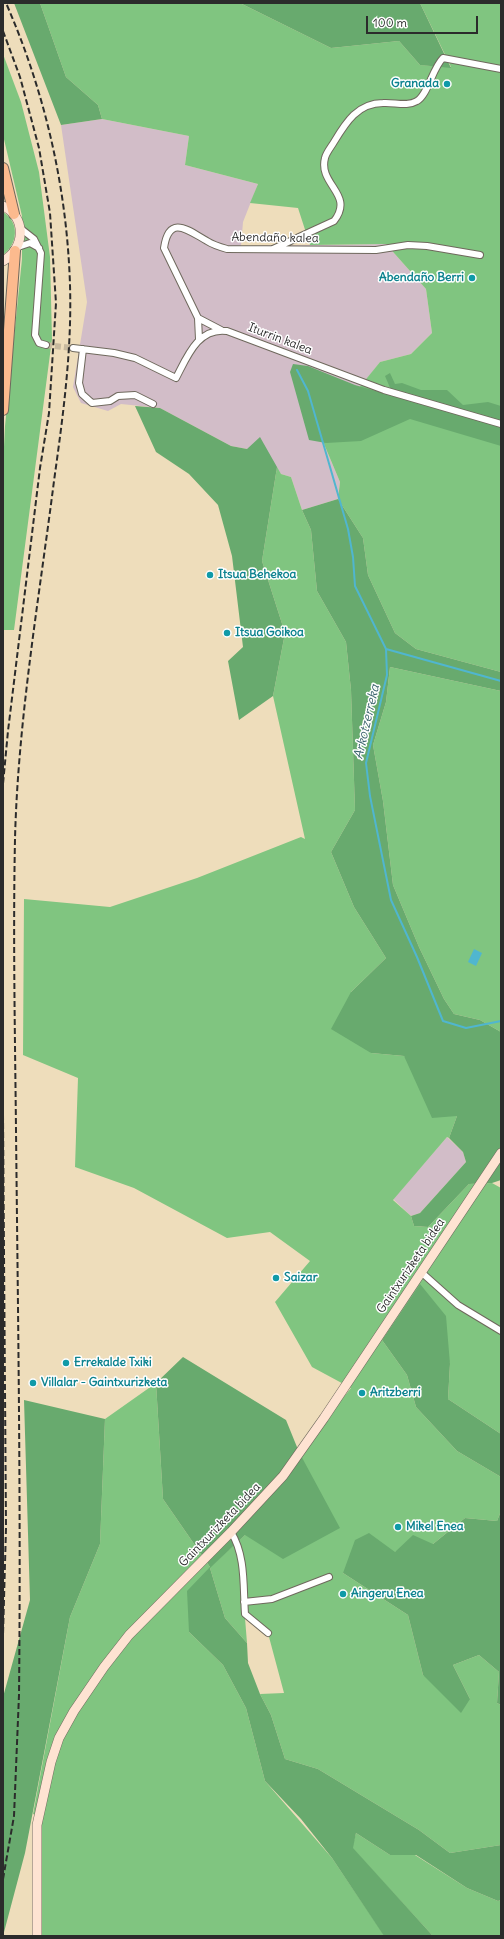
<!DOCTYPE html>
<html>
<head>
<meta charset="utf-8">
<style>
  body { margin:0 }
  #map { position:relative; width:504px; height:1939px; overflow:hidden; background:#edb; font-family:Delius,sans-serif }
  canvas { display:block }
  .frame { position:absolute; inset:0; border:4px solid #2b2b2b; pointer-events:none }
  .scale { position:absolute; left:366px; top:16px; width:112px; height:18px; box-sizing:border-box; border:2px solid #2b2b2b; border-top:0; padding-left:5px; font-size:12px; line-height:14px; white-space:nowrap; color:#2b2b2b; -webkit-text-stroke:3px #fff; paint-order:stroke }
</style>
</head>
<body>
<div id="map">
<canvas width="504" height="1939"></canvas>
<div class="frame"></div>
<div class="scale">100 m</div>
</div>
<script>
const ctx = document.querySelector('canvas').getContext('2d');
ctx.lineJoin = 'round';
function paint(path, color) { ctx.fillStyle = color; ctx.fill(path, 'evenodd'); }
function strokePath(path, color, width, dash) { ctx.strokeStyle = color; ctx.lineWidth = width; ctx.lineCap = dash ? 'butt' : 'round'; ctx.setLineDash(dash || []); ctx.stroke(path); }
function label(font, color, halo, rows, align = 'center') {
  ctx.font = font + ' Delius,sans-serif'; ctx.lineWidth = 3; ctx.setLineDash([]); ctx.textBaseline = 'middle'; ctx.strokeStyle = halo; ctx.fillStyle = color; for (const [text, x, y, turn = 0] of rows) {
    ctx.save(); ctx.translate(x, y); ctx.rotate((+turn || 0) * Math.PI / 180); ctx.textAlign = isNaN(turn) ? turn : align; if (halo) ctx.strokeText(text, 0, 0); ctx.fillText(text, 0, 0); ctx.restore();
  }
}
paint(new Path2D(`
  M102,119L189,136L185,165L258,184L243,222L241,246L386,244L426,289L432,333L411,354L380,362L355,394L311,413L340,482L338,499L302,510L291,477L281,474L247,449L231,446L160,408L121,404L108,411L81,403L73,387L87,302L61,125Z
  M447,1137L463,1152L466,1162L420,1213L411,1216L393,1199Z`), '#d2bdc8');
paint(new Path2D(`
  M40,3H240L331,48L399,41L420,65L451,67L420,3H501V672L416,649L395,633L368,575L363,538L338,499L340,482L311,413L354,394L380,362L411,354L432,333L426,289L386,244L310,245L298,208L250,203L258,184L185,165L189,136L102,119L98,105L66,77Z
  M3,54L21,102L39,172L50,257L52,339L14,630H3V467L5,426L22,259V216L3,135Z
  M3,212C20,222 18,244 3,255Z
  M277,467L281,474L291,477L302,510L311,530L317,591L346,642L351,690L355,810L331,852L354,907L386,958L351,992L371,1053L404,1056L457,1116L449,1138L447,1137L393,1200L411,1216L414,1226L428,1227L469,1184L492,1183L501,1188V1434L448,1399L450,1364L420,1285L382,1340L407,1375L416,1407L457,1451L501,1477V1511L497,1521L465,1518L433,1544L395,1552L343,1573L408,1615L423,1675L470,1699L453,1665L479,1655L499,1672L497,1703L501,1705V1845L450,1853L419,1830L318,1769L285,1759L271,1715L260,1694L284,1693L269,1637L245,1618L247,1643L225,1618L210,1568L189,1632L223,1665L246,1708L265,1781L332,1858L384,1935L32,1936L40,1882L39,1816L33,1814L70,1617L100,1544L105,1419L156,1383L163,1499L210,1567L246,1534L299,1452L351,1388L312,1367L275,1302L310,1261L270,1232L227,1238L134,1188L75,1167L78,1078L23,1055L24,899L110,907L197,878L301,837L305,839L273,696L285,633L262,561Z
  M390,667L501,691V1032L480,1020L454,1014L444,999L419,947L393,885L383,801L373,745L386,702Z
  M356,1833L390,1855H415L467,1888L498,1901L501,1900V1936H433L352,1848Z`), '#80c580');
paint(new Path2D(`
  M14,3H40L66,77L98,105L102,119L61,125Z
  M240,3H420L451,68L420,65L399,41L331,48Z
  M293,364L308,366L355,385L501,427V446L410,419L361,441L326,443L309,440L290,372Z
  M390,373L395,384L402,383L421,390H447L463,405L488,402L501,406V422L391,390L385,376Z
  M135,406L160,408L231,446L247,449L260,437L277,467L262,561L285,633L273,696L239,720L228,661L243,647L232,556L218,505L189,474L156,452Z
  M338,499L363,538L368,575L395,633L416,649L501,672V691L390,667L386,702L373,745L383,801L393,885L419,947L444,999L454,1014L480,1020L501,1032V1180L492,1183L469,1184L428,1227L414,1226L411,1216L420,1213L466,1162L463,1152L449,1138L457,1116L432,1118L404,1056L371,1053L331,1029L351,992L386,958L354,907L331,852L355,810L351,690L346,642L317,591L311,530L302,510Z
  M420,1284L446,1316L450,1364L448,1399L501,1434V1477L457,1451L416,1407L407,1375L382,1340Z
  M183,1357L286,1420L299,1452L340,1528L283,1559L245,1535L210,1568L225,1618L247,1643L248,1663L260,1694L271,1715L285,1759L318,1769L419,1830L450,1853L501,1845V1900L498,1901L467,1888L416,1855H390L356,1833L353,1848L433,1936H384L332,1858L301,1819L265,1781L246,1708L223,1665L189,1632L187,1591L210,1567L163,1499L156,1383Z
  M24,1400L105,1419L100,1544L70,1617L25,1853L3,1936V1697L30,1600Z
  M501,1511V1705L497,1703L499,1672L479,1655L453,1665L470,1699L461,1713L423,1675L408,1615L343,1573L355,1540L369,1533L395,1552L413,1535L433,1544L465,1518L497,1521Z`), '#68aa6e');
paint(new Path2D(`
  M474,949L482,953L476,966L468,962Z`), '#50b6cf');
strokePath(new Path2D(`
  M297,370L308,391L348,529L353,557L355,586L386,649L387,675L366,763L370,796L391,900L417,957L443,1021L466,1028L501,1021
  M386,649L501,681`), '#50b6cf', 2);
strokePath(new Path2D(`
  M46,345L73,348`), '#c7b99e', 6, [6, 3]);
const street = new Path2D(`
  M20,228L34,239L41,253L35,335L39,343L46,345
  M18,247L30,243L39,248
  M273,249L334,221C355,194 318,185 325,158C326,153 331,147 334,142C346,122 358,103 383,103C394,102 407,107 417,101C428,95 432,69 443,58L501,69
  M198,318L221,330
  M199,339L198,318L164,248C169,213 189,231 207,241C213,245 220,247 227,249L376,250L408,245L427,246L480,255
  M73,348L114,353L135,358L176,378C187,357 198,327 227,331L384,390L501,424
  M83,349L79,383L82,394L92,403L110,401L118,396L135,395L153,404
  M421,1272L458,1305L501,1331
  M231,1532C246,1556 243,1587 245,1614L268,1633
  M244,1602L272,1599L329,1577`);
const secondary = new Path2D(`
  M3,206C27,217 25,249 3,261
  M37,1936V1825L51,1762L59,1738L74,1711L104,1667L129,1635L231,1532L283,1476L324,1418L501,1153`);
const primary = new Path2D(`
  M3,168L14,214
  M3,410L15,251`);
strokePath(street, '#6f695d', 8);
strokePath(secondary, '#6f695d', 10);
strokePath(primary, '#6f695d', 12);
strokePath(street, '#fff', 6);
strokePath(secondary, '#fee3d2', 9);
strokePath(primary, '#fcba8e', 10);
strokePath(new Path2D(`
  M3,31L20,77L39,148L50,213L56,303L49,413L40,468L8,731L3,784
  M3,1114L6,1528L3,1635
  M3,1879L14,1816L19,1695C21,1507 18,1318 16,1130C15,1033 13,936 15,839C18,720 39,599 54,481C63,416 72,351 70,285C67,188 45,92 6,3`), '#2b2b2b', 2, [6, 3]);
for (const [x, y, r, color] of [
  [447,84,4,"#0f9aa8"],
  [472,278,4,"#0f9aa8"],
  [210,575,4,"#0f9aa8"],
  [227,633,4,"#0f9aa8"],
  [276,1278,4,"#0f9aa8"],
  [66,1363,4,"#0f9aa8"],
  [33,1383,4,"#0f9aa8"],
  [362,1393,4,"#0f9aa8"],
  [398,1527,4,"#0f9aa8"],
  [343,1594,4,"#0f9aa8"]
]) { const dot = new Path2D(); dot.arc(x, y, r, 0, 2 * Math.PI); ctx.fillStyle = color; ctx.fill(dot); strokePath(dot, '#fff', 1.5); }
label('bold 12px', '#0d838f', '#fff', [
  ["Granada",439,84,"right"],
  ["Abendaño Berri",464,278,"right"],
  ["Itsua Behekoa",218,575],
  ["Itsua Goikoa",235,633],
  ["Saizar",284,1278],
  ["Errekalde Txiki",74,1363],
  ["Villalar - Gaintxurizketa",41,1383],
  ["Aritzberri",370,1393],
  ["Mikel Enea",406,1527],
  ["Aingeru Enea",351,1594]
], 'left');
label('12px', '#2b2b2b', '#fff', [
  ["Abendaño kalea",275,238,1],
  ["Iturrin kalea",280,339,21],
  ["Gaintxurizketa bidea",411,1266,-56],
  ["Gaintxurizketa bidea",220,1525,-46]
]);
label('italic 13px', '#3a636d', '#fff', [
  ["Arkotzerreka",367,722,-77]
]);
</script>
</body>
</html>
